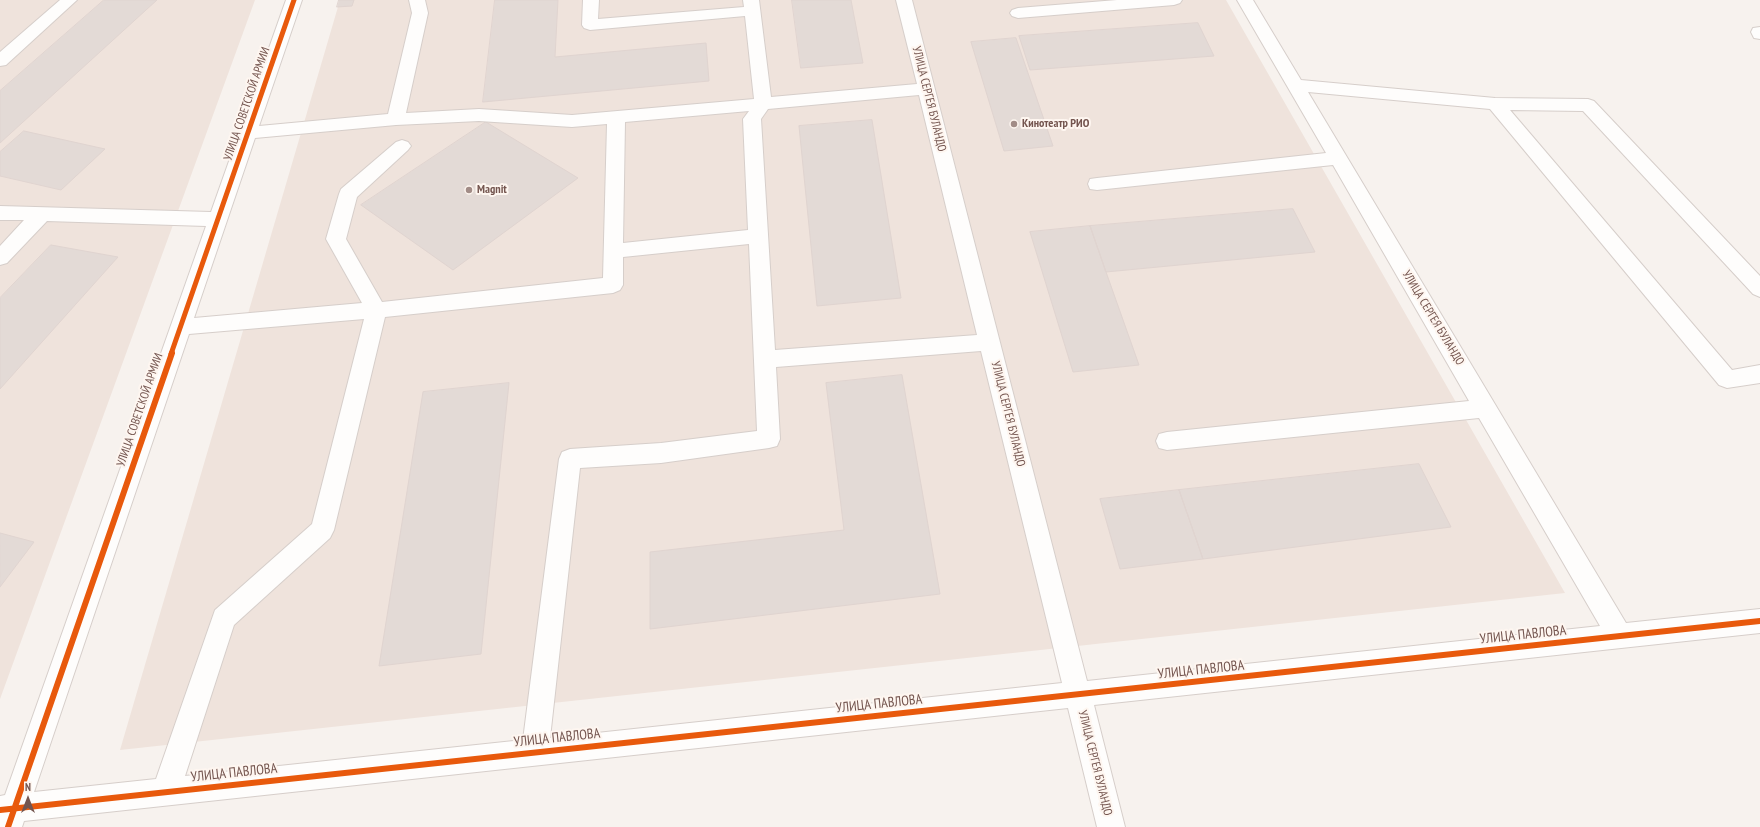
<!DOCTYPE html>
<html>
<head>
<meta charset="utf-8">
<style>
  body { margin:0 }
  #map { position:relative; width:1760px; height:827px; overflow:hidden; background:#f7f2ee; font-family:"PT Sans Narrow",sans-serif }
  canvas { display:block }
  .north { position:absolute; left:8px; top:779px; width:40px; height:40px; -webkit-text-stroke:3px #fef6f0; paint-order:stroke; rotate:0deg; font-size:11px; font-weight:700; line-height:16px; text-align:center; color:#74554f }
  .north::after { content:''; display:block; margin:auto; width:14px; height:18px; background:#74554f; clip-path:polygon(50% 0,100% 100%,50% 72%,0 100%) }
</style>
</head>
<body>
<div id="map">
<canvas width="1760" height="827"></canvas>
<div class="north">N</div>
</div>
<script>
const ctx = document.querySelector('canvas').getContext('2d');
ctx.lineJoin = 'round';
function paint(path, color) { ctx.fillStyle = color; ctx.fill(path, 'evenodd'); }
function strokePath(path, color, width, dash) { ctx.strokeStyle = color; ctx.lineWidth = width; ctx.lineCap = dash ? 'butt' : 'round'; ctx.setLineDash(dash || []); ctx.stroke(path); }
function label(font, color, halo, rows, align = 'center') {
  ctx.font = font + ' "PT Sans Narrow",sans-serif'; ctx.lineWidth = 4; ctx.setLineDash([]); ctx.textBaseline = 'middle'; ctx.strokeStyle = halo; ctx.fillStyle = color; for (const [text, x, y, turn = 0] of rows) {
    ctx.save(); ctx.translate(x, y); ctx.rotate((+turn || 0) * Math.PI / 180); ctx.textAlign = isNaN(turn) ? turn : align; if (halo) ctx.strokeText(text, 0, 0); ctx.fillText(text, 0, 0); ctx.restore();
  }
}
paint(new Path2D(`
  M0,0H255L0,699Z
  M340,0H1226L1565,593L120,750Z`), '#efe3dc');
const building = new Path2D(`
  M104,0H157L0,143V91Z
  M339,0H354L352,6L337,7Z
  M495,0H558L555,57L706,43L709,81L483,102Z
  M792,0H851L863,63L801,68Z
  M1198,23L1214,56L1030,70L1019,36Z
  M1016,38L1053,146L1004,151L971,42Z
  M872,120L901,298L817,306L799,126Z
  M486,122L578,178L453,270L361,205Z
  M24,131L105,149L61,190L0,176V152Z
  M1293,209L1315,252L1106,272L1090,226Z
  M1090,226L1106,272L1139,365L1073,372L1030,232Z
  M51,245L118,257L0,389V298Z
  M902,375L940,594L650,629V552L844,530L826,383Z
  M509,383L481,654L379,666L423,392Z
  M1419,464L1451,527L1203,559L1179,490Z
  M1179,490L1203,559L1120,569L1100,499Z
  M0,533L34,542L0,587Z`);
paint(building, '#e3dad6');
strokePath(building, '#e0d4d0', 1);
const minor = new Path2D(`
  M60,0H77L6,65L0,66V52Z
  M286,0H302L259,126L388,114L412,13L409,0H425L428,13L406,113L479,109L572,115L754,99L745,16L590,30L584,28L582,25L583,0H599L598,19L744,7L743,0H759L771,97L917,84L896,0H912L1087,681L1600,626L1479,418L1167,450L1159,448L1156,441L1159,434L1167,432L1469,401L1333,165L1097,190L1090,189L1088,184L1090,179L1097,178L1326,153L1237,0H1253L1301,80L1495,98L1588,99L1594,101L1760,276V297L1753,294L1583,111L1510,110L1732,370L1760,365V383L1727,388L1719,385L1490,109L1308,92L1626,623L1760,609V633L1094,705L1125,827H1097L1068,708L24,821L22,827H0V796L5,795L206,226L47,221L7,263L0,265V246L24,220H0V206L211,212ZM919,95L977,335L775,350L761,119L768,109ZM749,111L743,119L748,230L623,243L625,122ZM479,121L572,127L607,124L603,278L382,302L346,239L357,197L408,150L411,146L408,142L402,140L396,142L341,189L339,194L326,239L362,303L194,318L255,138L396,125ZM749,244L757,431L661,443L570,449L562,452L559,459L523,740L185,776L234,625L330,538L334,530L385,317L613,293L620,290L623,285V257ZM364,319L312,524L215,610L156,779L34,792L189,334ZM981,351L1062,683L550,738L580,468L661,463L769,448L777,446L780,439L776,367Z
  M1117,0H1182L1180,3L1174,5L1018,18L1012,16L1010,13L1012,10L1018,8Z
  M1760,27V39L1754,38L1751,32L1753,28Z`);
strokePath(minor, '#d6ceca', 2);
paint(minor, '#fefdfc');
strokePath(new Path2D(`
  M171,354L294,0`), '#e8590c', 5);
strokePath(new Path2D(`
  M0,810L1760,621
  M8,827L172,353`), '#e8590c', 6);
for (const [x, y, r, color] of [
  [1014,124,4,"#a28c87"],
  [469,190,4,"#a28c87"]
]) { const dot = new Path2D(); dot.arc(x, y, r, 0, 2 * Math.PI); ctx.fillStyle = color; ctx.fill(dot); strokePath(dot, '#fef6f0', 1.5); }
label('12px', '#74554f', '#fef6f0', [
  ["УЛИЦА СЕРГЕЯ БУЛАНДО",929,99,76],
  ["УЛИЦА СОВЕТСКОЙ АРМИИ",247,104,-71],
  ["УЛИЦА СЕРГЕЯ БУЛАНДО",1433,318,59],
  ["УЛИЦА СОВЕТСКОЙ АРМИИ",140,410,-71],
  ["УЛИЦА СЕРГЕЯ БУЛАНДО",1008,414,76],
  ["УЛИЦА СЕРГЕЯ БУЛАНДО",1095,763,76]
]);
label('bold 12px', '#74554f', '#fef6f0', [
  ["Кинотеатр РИО",1022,124],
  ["Magnit",477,190]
], 'left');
label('14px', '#74554f', '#fef6f0', [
  ["УЛИЦА ПАВЛОВА",1523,635,-6],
  ["УЛИЦА ПАВЛОВА",1201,670,-6],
  ["УЛИЦА ПАВЛОВА",879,704,-6],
  ["УЛИЦА ПАВЛОВА",557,738,-6],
  ["УЛИЦА ПАВЛОВА",234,773,-6]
]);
</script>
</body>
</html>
